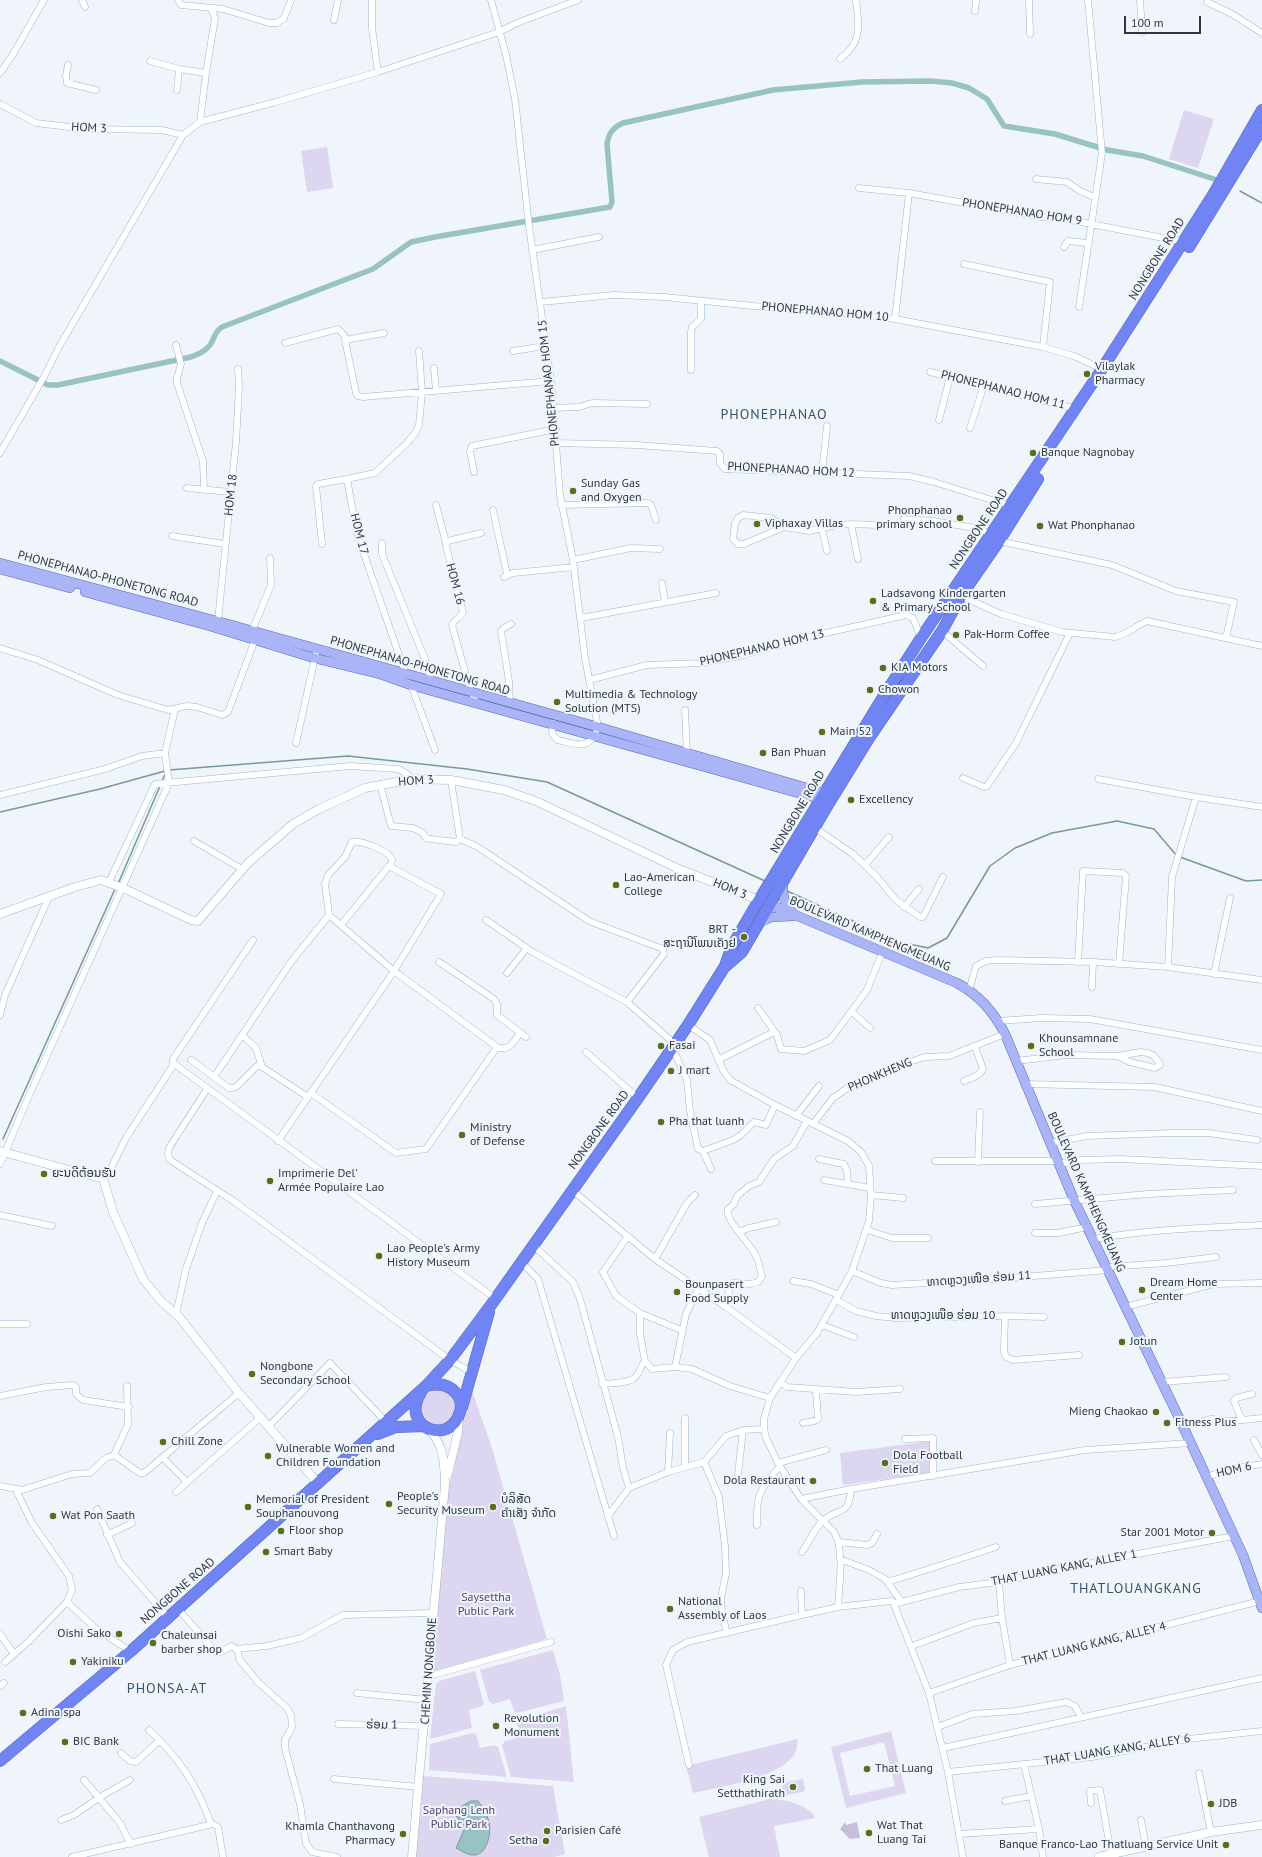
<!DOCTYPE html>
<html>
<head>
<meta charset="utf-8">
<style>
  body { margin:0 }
  #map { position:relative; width:1262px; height:1857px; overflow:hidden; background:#eff5fb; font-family:"PT Sans",sans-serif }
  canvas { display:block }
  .scale { position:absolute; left:1124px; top:16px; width:77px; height:18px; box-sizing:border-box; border:2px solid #2c3742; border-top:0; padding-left:5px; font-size:12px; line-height:14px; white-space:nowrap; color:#2c3742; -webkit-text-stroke:3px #eff5fb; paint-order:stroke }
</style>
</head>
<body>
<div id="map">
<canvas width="1262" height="1857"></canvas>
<div class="scale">100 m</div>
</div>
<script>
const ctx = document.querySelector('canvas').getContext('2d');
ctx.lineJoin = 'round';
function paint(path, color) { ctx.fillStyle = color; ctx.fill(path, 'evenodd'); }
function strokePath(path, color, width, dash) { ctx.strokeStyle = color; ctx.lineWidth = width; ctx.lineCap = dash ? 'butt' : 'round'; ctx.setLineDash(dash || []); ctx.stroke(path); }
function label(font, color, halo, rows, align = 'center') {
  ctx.font = font + ' "PT Sans","Noto Sans Lao",sans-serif'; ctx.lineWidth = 4; ctx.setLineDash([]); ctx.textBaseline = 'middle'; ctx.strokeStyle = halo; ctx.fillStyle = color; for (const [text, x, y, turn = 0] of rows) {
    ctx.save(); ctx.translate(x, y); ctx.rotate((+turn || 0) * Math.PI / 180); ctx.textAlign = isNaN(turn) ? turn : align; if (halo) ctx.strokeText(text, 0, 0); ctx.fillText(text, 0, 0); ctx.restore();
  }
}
paint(new Path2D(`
  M1184,110L1214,119L1198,168L1169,159Z
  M327,147L333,188L307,192L301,151Z
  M427,1388L451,1389L459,1407L450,1425H424L418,1401Z
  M471,1388L492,1448L547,1639L432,1672L447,1495Z
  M931,1441L929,1473L843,1485L840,1453Z
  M553,1650L560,1675L564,1701L517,1713L514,1711L510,1699L493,1704L489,1701L480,1670Z
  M475,1671L484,1704L482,1706L469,1710L472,1728L430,1739L436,1684L439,1681Z
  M566,1706L574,1782L511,1777L502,1745L505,1741L521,1737L517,1724L519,1720Z
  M891,1731L906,1793L846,1808L831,1747ZM884,1742L895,1786L850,1796L840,1753Z
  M472,1733L476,1734L480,1748L494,1745L498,1747L507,1777L429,1770L430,1744Z
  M798,1739C797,1743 797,1748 796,1751C784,1778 719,1787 693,1793L686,1766Z
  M423,1776L553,1786L565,1854L554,1857H416Z
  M803,1779L805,1791L784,1796L782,1783Z
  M770,1799C787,1800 801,1803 814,1814L815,1818L774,1826L780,1857H709L699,1817Z`), '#ddd6f0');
paint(new Path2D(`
  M845,1822L846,1825L857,1822L860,1838L850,1839L840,1829Z`), '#c7bedd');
const water = new Path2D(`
  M471,1801H478C483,1808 488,1815 489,1823C492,1834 486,1856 473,1855C467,1855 461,1850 456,1848L465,1828L453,1812Z`);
paint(water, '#99c2c3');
strokePath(water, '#78989c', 1);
strokePath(new Path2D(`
  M1240,191L1262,203
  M169,770L348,756L467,769L547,782L765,881
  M162,781L165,774
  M0,812L100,789L165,771
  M1180,857L1246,881L1262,880
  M118,884L160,786
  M787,891L899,942L928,948L947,938L990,866L1015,848L1052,833L1117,821L1154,829L1177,856
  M3,1139L115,889`), '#78989c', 1.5);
strokePath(new Path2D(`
  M0,361L48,385H58L191,357C198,354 205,352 210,345C215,338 214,332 222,327L373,269L411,242L435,237L610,207L612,202L607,144C609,132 613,128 623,123L773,90L862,82L930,81L952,83L969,88L987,99L1004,126L1055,134L1107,150L1143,156L1217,180`), '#99c2c3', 5.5);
const street = new Path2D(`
  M82,0L85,7
  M178,0L181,5L223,9L269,23H277L284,18L291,0
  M372,0V28L378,72
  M491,0L506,55L515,99L529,226L551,381L560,495L573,560L585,658L598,727C590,752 577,744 557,740L552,733L553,723
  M1029,0L1030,34
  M1140,0L1142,32
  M1207,2L1232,14L1262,33
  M975,11L976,0
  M334,20L338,0
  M840,59C863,42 859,25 856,0
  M150,61L179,69L206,73
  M68,65L66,76L67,83L96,90
  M0,73L12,56L44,0
  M177,90L179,69
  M0,104L36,123L86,129L162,130L183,135
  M200,122L206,73L215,18L211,8
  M1036,179L1067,182L1080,191L1094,197
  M859,188L909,193L1041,217L1065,219L1184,242
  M1064,247L1068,241L1087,243
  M532,250L599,237
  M964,264L1050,282L1043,347
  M541,302L614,295L665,297L753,306L827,311L895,319L1043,347L1074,356L1102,369
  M1079,307L1102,153L1088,0
  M895,319L909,193
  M345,340L384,333
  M285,343L338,329L344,335L356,393L358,396L363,397L551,381
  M176,345L181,364L177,378V383L203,461L204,490
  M513,351L545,346
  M434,368L436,391
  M691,370V332L692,327L701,319V301
  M930,372L1076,409
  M554,408L579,407L592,403L647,404
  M939,420L950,377
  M970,428L984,385
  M556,443L637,445L717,451L720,454V463L725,469L909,476L934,482L1011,506
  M0,453L45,375L59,347L183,135L200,122L276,102L378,72L499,32L517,23L578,0
  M474,472L470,451L472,446L556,429
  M822,473L827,426
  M347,479L375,473L407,443L416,432L419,425L422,392L419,351
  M187,488L231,492
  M436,505L446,543
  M561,505L648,503L651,505L656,520
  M493,510L507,574
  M904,519L933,521L981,529L999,541L1112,565L1176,591L1234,602L1226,638
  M851,524L858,559
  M784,527L744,544H738L733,539L735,523L738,518L743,515L771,518L784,527L809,531L837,525L851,524L903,526
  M822,528L827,551
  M172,536L225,544
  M382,543V554L427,664L431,681
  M322,544L316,486L318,484L347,479L357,534L406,675
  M573,560L631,548L660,549
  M504,577L513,573L574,567
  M662,583L665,602
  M961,596L1001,614L1062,632L1115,637C1127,635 1135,626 1147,621L1262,646
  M581,618L716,593
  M218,621L236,442L239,386L238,369
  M252,631L271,585L270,558
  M942,631L983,666
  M0,648L38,660L118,695L168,710L187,706L197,707L222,715L228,712L256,637
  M589,680L647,665L703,663L744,655L808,637L906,615L913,618L921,638
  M411,685L435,750
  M476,702L469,686L452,625C454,619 461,618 463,612L446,546L448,541L481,533
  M510,703L509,681L501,631L504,628L511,624
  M685,710L687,753
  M296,743L317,649
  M963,778L984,787L987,786L1016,743L1070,633
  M1098,779L1196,797L1262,807
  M451,780L460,839
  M380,784L391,826L413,828L423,833L426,838L431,839L456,842L460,839L476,846L589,921L663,949L664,954L627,1002
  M0,795L105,769L142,756L165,753
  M815,828L853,854L877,877L896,900L920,917H923L943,877
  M194,841L242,869
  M865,865L889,837
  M391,866L392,860C390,851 361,840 352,842L345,857L328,875L325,884L329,915L394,971L497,1047C509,1052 514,1042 520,1033
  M109,882L155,784L350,766L398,769L406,773L413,779
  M904,907L919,889
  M486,920L534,953L627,1002L675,1044
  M253,940L173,1059V1063L496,1299
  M439,962L494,999L497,1004V1015L526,1037
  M1078,962L1083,871L1123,873L1126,876L1119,964
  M1168,967L1172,877L1196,797
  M507,973L527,948
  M1214,974L1230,898
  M1092,987L1093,962
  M969,990L976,966L986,961L996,960L1093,962L1168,967L1262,980
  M758,1008L777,1035L781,1049L804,1051L830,1040L867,990L882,953
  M852,1012L870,1028
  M0,1015L5,995L49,897
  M998,1021L1041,1018L1090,1019L1262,1050
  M688,1025L710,1040L723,1070L730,1080L775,1105L848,1141L861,1152L869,1166L871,1195L869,1221L852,1271L817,1333L796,1358L770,1398L764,1419V1429L766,1438L778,1463L801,1499L834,1532C845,1550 839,1586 838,1607
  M243,1036L256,1048L262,1067
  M672,1047L687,1080L690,1111L698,1149L703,1151L711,1169
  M586,1052L638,1098
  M191,1060L229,1088H233L236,1087L257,1066L262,1067L308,1097
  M718,1060L774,1032
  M1016,1061L1066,1055L1118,1056L1141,1052L1148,1053L1154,1056L1159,1062L1160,1065L1155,1068L1130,1062L1118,1056
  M214,1077L291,962L329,915
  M964,1081C971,1078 980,1076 983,1069L975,1047
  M1025,1084L1155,1087L1262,1111
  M207,1089L169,1148L168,1154L170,1160L235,1202L450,1360L471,1372
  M311,1093L396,1153L426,1149L497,1047
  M796,1116L819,1086
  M813,1124L833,1098L849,1087L900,1065L925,1057L949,1056L1005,1034
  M278,1141L394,971L441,894L389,866L341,925
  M1050,1143L1087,1136L1172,1133H1208L1257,1140
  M703,1151L733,1140L741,1135L754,1122L766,1125L775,1105
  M819,1159L844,1164L847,1171L848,1184
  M935,1161H1057
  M978,1162L980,1112
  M0,1164L28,1098L169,783L165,753L175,709
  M1059,1164L1081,1160L1120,1159L1262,1166
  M103,1178L108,1174L126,1138L174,1064
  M824,1180L870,1188
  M572,1190L655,1259L726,1307L796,1358
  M871,1195L903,1198
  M1035,1204L1148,1194L1233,1190
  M0,1215L52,1226
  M867,1230L892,1238H928
  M739,1232L749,1228L776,1222
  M1035,1233H1058L1087,1227
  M628,1236L603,1272L616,1296L640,1313V1334L645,1361
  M1094,1239C1149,1229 1206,1228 1262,1225
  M533,1245L573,1282L580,1299L618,1437L623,1468L629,1488
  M655,1259L687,1203L695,1195
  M521,1262L538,1279L614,1536
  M1106,1267L1166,1263L1216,1257
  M852,1271L881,1283L892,1285L998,1279L1108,1270
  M793,1281L811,1284L839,1295
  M836,1300L856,1311L876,1316L895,1318L1005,1316L1044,1317
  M723,1304L733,1283L751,1284L758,1282L762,1276C760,1270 759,1263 757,1258C752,1244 725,1222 728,1209L734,1204L737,1196L749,1186L759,1182L774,1159L793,1146L807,1121
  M1125,1307L1214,1284L1262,1283
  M640,1313L681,1330
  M176,1314L186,1269L202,1223L217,1191
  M1005,1316L1004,1351L1006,1357L1013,1360L1079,1355
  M0,1324H27
  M822,1325L854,1337
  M645,1361L652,1369L675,1367L692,1369L730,1386L770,1398
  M675,1367L686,1314L698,1289
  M780,1382L787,1387L856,1392L900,1389
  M1162,1382L1226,1377
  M602,1384C611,1383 632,1384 637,1375C641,1371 640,1366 645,1361
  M127,1386L128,1424L114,1455L140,1473H144L239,1393
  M0,1396L46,1387L74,1385L76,1387V1394L83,1400L129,1407
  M1242,1420L1234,1401L1236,1398L1252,1394
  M803,1423L814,1421L818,1419L816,1390
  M269,1426L330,1363L387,1423
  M1183,1426L1211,1419L1232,1421L1262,1418
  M905,1439L933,1438V1476
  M1254,1440L1262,1455
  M163,1458L187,1482
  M704,1462L719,1497L725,1546L726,1573L721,1598L722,1614L727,1633
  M778,1463L826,1450
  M685,1467V1418
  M668,1472L670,1433
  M738,1474L743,1430
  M1206,1477L1231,1469L1262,1464
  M0,1486L22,1490L72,1474L90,1473L106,1458L114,1455
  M16,1490L32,1523L69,1576L72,1590L67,1602L95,1628L127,1649
  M176,1492L261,1417
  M801,1499L851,1489L1085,1450L1191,1443
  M97,1509L120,1562L165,1614
  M608,1516L629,1488L668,1472L704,1462L726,1436L743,1430L764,1429
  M757,1525C756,1494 760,1489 780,1466
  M107,1535L132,1523
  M839,1542L867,1545L872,1543L877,1534
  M802,1552C808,1544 815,1527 823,1521C839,1506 849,1518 851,1489
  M840,1559L869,1570L885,1579L901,1601
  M887,1582C924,1571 960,1559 996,1547
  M999,1582L1002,1618L1010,1665
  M801,1591L802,1615
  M894,1604L959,1587L999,1582L1127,1556L1234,1536
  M178,1609L215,1651L221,1652L232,1646L238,1651L239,1659L258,1682L287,1708L291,1715L292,1727L285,1740V1748L300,1804L306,1843L312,1852L337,1857
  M0,1634L14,1654
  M912,1646L974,1623L1002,1618
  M236,1649L267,1646L301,1638L343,1615L433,1613
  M5,1662L28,1642L67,1602
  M429,1676L551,1642
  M0,1686L4,1683
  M357,1693L427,1700
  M929,1693L1010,1665L1260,1601
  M338,1724L425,1726
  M938,1727L972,1714L1016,1711L1066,1702L1075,1706L1081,1717
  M149,1730C177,1756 196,1783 209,1819L211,1823L218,1827L223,1857
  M943,1748L1262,1678
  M121,1753L130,1761L136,1762L160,1740
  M1024,1764L1039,1829L1043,1857
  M689,1765L666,1665L673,1650L687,1642L802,1615L838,1607L891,1601L893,1602L929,1693L948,1772L963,1857
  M948,1772L1092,1757L1188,1739L1262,1731
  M1199,1773L1211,1832
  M334,1779L419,1787
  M84,1780L120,1823L131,1844
  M1005,1801L1031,1796
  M1091,1803L1090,1791L1100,1790L1111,1854
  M61,1820L74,1815L100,1797L130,1780
  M1141,1820L1146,1847
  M959,1834L1039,1829
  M72,1857L209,1825L211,1823`);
const secondary = new Path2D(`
  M0,914L75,887L101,880L123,888L191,920L198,921L248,863L293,824L319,809L365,788L413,779L451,780L504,790L538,802L679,869L759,900
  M0,1151L80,1173L103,1178L113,1212L143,1279L160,1300L180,1318L239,1393L316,1481
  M448,1474L458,1432L459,1417
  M412,1857L445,1485C444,1461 445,1448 429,1429
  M1099,1857L1211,1832L1262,1825`);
const primary = new Path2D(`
  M0,563L224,623L598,727L824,793L829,796
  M0,569L70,588
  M85,592L210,626L314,658L380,674L411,685L820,799L826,802
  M783,881C782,895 784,905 794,914
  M769,904L957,983C979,995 994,1012 1005,1034L1074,1200L1181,1422L1243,1555L1262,1608
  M760,922L772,917L793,916`);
const highway = new Path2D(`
  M1189,247L1262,128
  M726,966L742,952L829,803L869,738L942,631L961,596L999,541L1038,479
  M426,1386L450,1360L491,1305L638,1098L688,1025L725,966L732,946L759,900L885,694L921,638L1102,369L1213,195L1262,110
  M462,1407L489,1312
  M378,1434L396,1427L424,1426
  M0,1761L131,1651L426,1386C437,1383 447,1383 455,1392C460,1397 462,1405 460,1412C450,1447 399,1428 421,1392`);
strokePath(street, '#9bb6d1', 7);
strokePath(secondary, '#9bb6d1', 9);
strokePath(primary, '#5969b5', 10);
strokePath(highway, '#5969b5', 12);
strokePath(street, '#fff', 6);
strokePath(secondary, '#fff', 8);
strokePath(primary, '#aab5f8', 9);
strokePath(highway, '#7184f3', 11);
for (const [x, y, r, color] of [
  [1087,374,4,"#586f1f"],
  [1033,453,4,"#586f1f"],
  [573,491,4,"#586f1f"],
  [960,518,4,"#586f1f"],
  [757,524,4,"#586f1f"],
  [1040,526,4,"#586f1f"],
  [873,601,4,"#586f1f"],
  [956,635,4,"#586f1f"],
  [883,668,4,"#586f1f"],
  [870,690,4,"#586f1f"],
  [557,702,4,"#586f1f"],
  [822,732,4,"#586f1f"],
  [763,753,4,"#586f1f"],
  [851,800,4,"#586f1f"],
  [616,885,4,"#586f1f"],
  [744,937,4,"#586f1f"],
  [661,1046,4,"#586f1f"],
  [1031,1046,4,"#586f1f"],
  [671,1071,4,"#586f1f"],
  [661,1122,4,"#586f1f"],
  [462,1135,4,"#586f1f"],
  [44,1174,4,"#586f1f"],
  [270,1181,4,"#586f1f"],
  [379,1256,4,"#586f1f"],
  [1142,1290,4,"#586f1f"],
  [677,1292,4,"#586f1f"],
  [1122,1342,4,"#586f1f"],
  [252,1374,4,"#586f1f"],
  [1156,1412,4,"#586f1f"],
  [1167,1423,4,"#586f1f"],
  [163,1442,4,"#586f1f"],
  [268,1456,4,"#586f1f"],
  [885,1463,4,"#586f1f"],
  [813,1481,4,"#586f1f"],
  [389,1504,4,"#586f1f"],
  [248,1507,4,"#586f1f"],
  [493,1507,4,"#586f1f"],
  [53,1516,4,"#586f1f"],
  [281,1531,4,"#586f1f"],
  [1212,1533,4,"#586f1f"],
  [266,1552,4,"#586f1f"],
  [670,1609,4,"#586f1f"],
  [119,1634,4,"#586f1f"],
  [153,1643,4,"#586f1f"],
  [73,1662,4,"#586f1f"],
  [23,1713,4,"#586f1f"],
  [496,1726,4,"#586f1f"],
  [65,1742,4,"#586f1f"],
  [867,1769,4,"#586f1f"],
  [793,1787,4,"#586f1f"],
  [1211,1804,4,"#586f1f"],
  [547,1831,4,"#586f1f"],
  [869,1833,4,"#586f1f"],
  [403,1834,4,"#586f1f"],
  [546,1841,4,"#586f1f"],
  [1226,1845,4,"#586f1f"]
]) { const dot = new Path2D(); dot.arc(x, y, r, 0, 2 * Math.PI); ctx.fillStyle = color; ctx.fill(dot); strokePath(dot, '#eff5fb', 1.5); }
label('12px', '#2c3742', '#eff5fb', [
  ["HOM 3",89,128,3],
  ["PHONEPHANAO HOM 9",1022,212,9],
  ["NONGBONE ROAD",1157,259,-58],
  ["PHONEPHANAO HOM 10",825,312,5],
  ["PHONEPHANAO HOM 15",549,383,-96],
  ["PHONEPHANAO HOM 11",1003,390,14],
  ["PHONEPHANAO HOM 12",791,470,3],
  ["HOM 18",231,495,-84],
  ["NONGBONE ROAD",979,529,-56],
  ["HOM 17",359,534,76],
  ["PHONEPHANAO-PHONETONG ROAD",108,579,15],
  ["HOM 16",455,584,75],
  ["PHONEPHANAO HOM 13",762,648,-13],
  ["PHONEPHANAO-PHONETONG ROAD",420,666,16],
  ["HOM 3",416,781,-4],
  ["NONGBONE ROAD",798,812,-59],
  ["HOM 3",730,889,22],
  ["BOULEVARD KAMPHENGMEUANG",870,934,23],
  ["PHONKHENG",880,1075,-23],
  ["NONGBONE ROAD",599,1130,-54],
  ["BOULEVARD KAMPHENGMEUANG",1086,1192,66],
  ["ທາດຫຼວງເໜືອ ຮ່ອມ 11",979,1279,-4],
  ["ທາດຫຼວງເໜືອ ຮ່ອມ 10",943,1316],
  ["HOM 6",1234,1470,-13],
  ["THAT LUANG KANG, ALLEY 1",1064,1568,-11],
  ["NONGBONE ROAD",178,1591,-41],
  ["THAT LUANG KANG, ALLEY 4",1094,1644,-14],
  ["CHEMIN NONGBONE",429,1671,-86],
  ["ຮ່ອມ 1",382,1725,1],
  ["THAT LUANG KANG, ALLEY 6",1117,1750,-9]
]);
label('12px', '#2c3742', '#eff5fb', [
  ["Vilaylak",1095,367],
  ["Pharmacy",1095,381],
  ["Banque Nagnobay",1041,453],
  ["Sunday Gas",581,484],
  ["and Oxygen",581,498],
  ["Phonphanao",952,511,"right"],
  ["primary school",952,525,"right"],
  ["Viphaxay Villas",765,524],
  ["Wat Phonphanao",1048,526],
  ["Ladsavong Kindergarten",881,594],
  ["& Primary School",881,608],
  ["Pak-Horm Coffee",964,635],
  ["KIA Motors",891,668],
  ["Chowon",878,690],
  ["Multimedia & Technology",565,695],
  ["Solution (MTS)",565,709],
  ["Main 52",830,732],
  ["Ban Phuan",771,753],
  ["Excellency",859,800],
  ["Lao-American",624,878],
  ["College",624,892],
  ["BRT -",736,930,"right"],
  ["ສະຖານີໂພນເຄັງຢ",736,944,"right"],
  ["Khounsamnane",1039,1039],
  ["School",1039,1053],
  ["Fasai",669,1046],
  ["J mart",679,1071],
  ["Pha that luanh",669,1122],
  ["Ministry",470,1128],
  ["of Defense",470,1142],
  ["ຍະນດີຕ້ອນຮັນ",52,1174],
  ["Imprimerie Del'",278,1174],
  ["Armée Populaire Lao",278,1188],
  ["Lao People's Army",387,1249],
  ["History Museum",387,1263],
  ["Dream Home",1150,1283],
  ["Center",1150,1297],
  ["Bounpasert",685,1285],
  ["Food Supply",685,1299],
  ["Jotun",1130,1342],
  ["Nongbone",260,1367],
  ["Secondary School",260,1381],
  ["Mieng Chaokao",1148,1412,"right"],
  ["Fitness Plus",1175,1423],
  ["Chill Zone",171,1442],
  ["Vulnerable Women and",276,1449],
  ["Children Foundation",276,1463],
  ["Dola Football",893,1456],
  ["Field",893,1470],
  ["Dola Restaurant",805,1481,"right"],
  ["People's",397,1497],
  ["Security Museum",397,1511],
  ["Memorial of President",256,1500],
  ["Souphanouvong",256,1514],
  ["ບໍລິສັດ",501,1500],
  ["ຄຳເສັງ ຈຳກັດ",501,1514],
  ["Wat Pon Saath",61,1516],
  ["Floor shop",289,1531],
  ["Star 2001 Motor",1204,1533,"right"],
  ["Smart Baby",274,1552],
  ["National",678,1602],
  ["Assembly of Laos",678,1616],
  ["Oishi Sako",111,1634,"right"],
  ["Chaleunsai",161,1636],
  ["barber shop",161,1650],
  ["Yakiniku",81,1662],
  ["Adina spa",31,1713],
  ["Revolution",504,1719],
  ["Monument",504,1733],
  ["BIC Bank",73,1742],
  ["That Luang",875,1769],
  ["King Sai",785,1780,"right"],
  ["Setthathirath",785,1794,"right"],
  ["JDB",1219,1804],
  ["Wat That",877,1826],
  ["Luang Tai",877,1840],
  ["Khamla Chanthavong",395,1827,"right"],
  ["Pharmacy",395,1841,"right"],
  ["Parisien Café",555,1831],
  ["Setha",538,1841,"right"],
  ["Banque Franco-Lao Thatluang Service Unit",1218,1845,"right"]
], 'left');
label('12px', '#52436f', '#eff5fb', [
  ["Saysettha",486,1598],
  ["Public Park",486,1612],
  ["Saphang Lenh",459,1811],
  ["Public Park",459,1825]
]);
ctx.letterSpacing = '1px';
label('14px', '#3a526a', '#eff5fb', [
  ["PHONEPHANAO",774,415],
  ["THATLOUANGKANG",1136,1589],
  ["PHONSA-AT",167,1689]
]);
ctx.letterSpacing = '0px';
</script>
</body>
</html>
